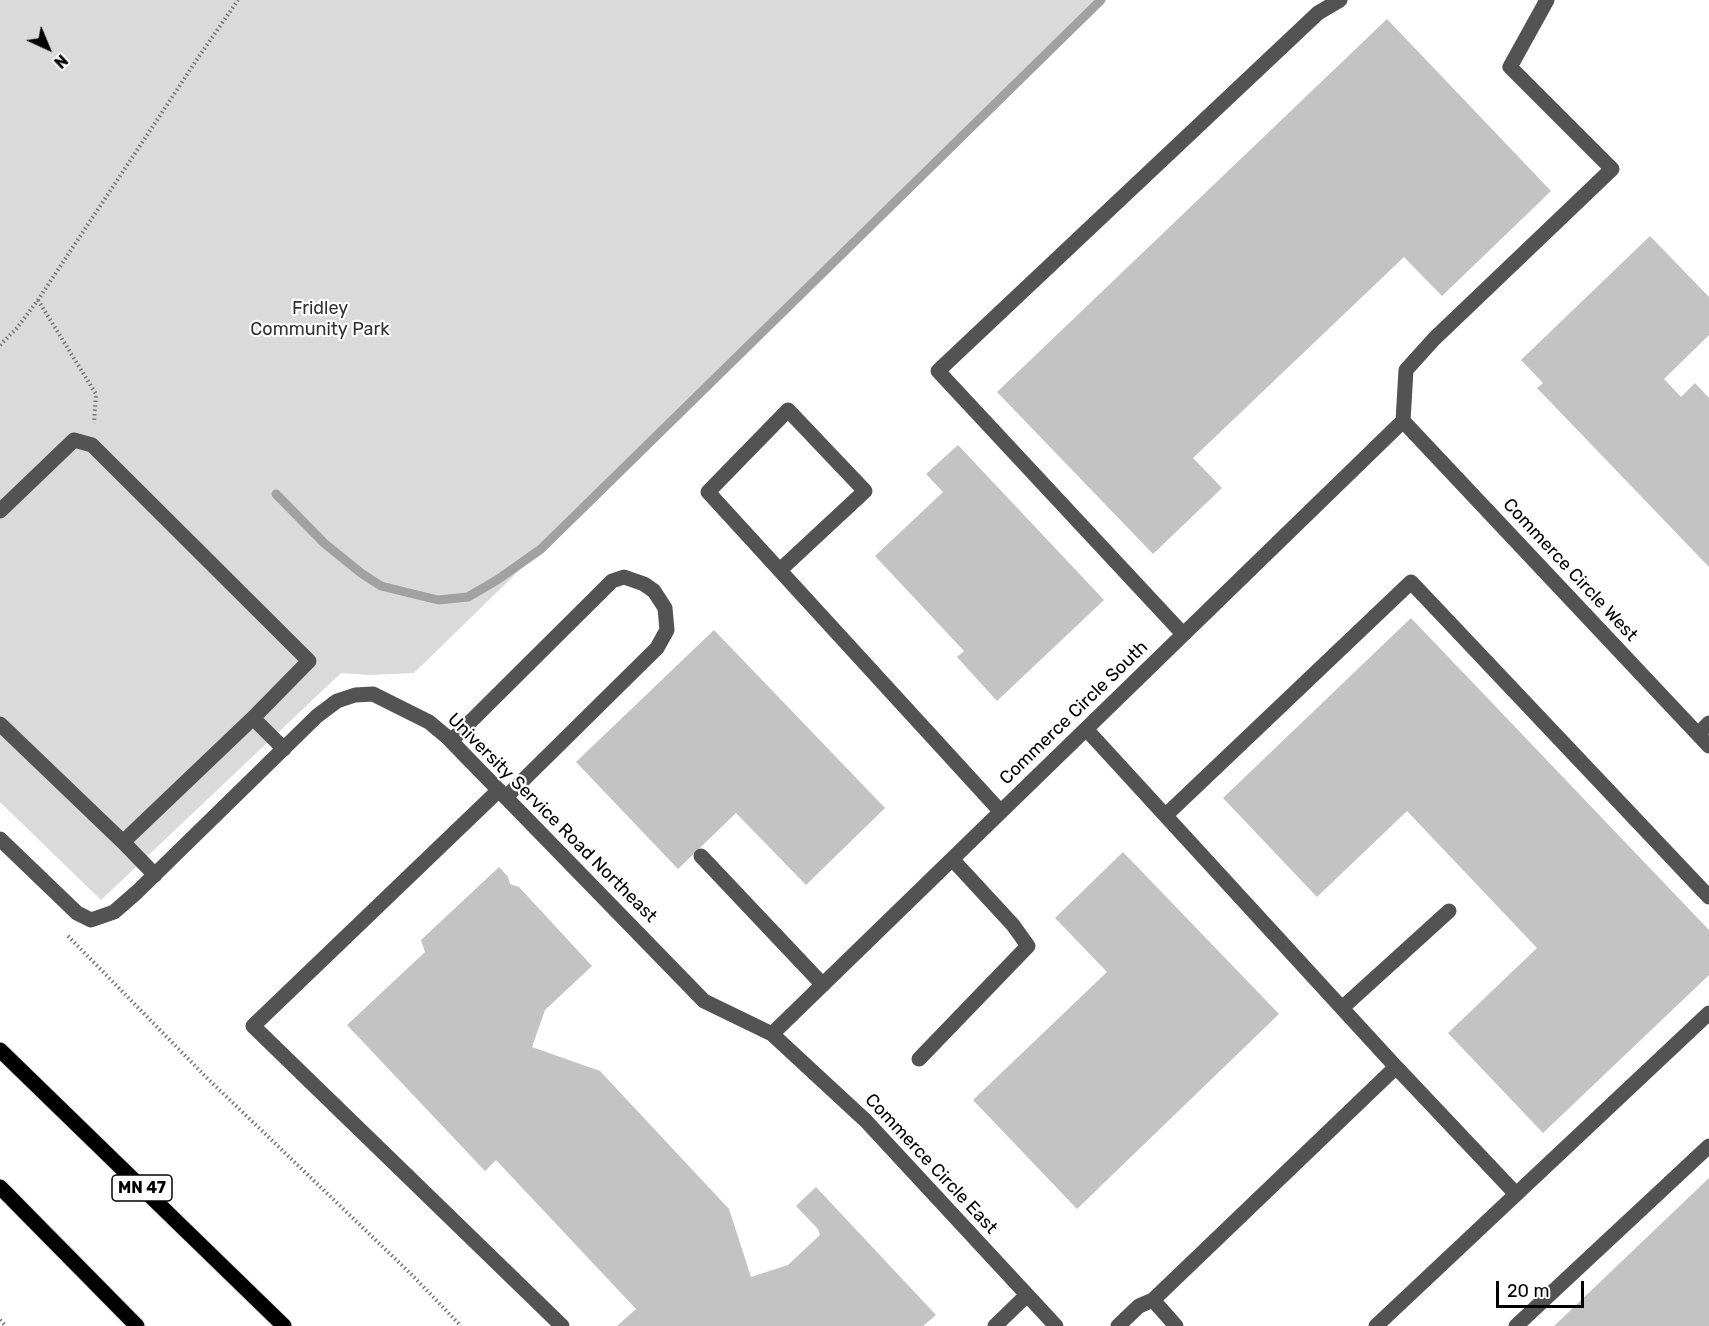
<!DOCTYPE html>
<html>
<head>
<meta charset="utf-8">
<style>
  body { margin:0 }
  #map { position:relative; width:1709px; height:1326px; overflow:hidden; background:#fff; font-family:Rubik,sans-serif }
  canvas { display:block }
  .north { position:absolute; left:18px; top:18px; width:60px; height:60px; -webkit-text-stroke:4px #fff; paint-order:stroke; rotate:136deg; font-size:16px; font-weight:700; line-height:24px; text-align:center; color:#000 }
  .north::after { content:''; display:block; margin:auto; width:21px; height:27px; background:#000; clip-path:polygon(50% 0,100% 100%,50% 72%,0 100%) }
  .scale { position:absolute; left:1496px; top:1281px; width:88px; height:27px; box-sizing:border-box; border:3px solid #000; border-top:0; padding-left:8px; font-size:18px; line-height:21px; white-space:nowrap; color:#000; -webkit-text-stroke:4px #fff; paint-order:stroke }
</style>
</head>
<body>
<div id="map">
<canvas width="1709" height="1326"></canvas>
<div class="north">N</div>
<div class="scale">20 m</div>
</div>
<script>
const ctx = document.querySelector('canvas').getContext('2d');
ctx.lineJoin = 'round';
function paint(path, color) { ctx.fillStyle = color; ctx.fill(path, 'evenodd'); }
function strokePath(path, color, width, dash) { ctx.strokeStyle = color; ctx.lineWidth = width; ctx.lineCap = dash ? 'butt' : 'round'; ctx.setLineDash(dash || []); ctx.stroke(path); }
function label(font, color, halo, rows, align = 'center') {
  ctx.font = font + ' Rubik,sans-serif'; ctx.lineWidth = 4.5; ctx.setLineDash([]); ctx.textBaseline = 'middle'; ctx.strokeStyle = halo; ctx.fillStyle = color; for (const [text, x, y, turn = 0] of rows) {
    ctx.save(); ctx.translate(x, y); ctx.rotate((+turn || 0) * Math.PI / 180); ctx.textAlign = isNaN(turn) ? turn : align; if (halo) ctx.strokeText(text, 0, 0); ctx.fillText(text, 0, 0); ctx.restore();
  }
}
paint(new Path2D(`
  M0,0H1104L414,673L369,675L341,673L101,900L0,802Z`), '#dadada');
strokePath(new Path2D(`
  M276,494L324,543L361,573L381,586L438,600L468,597L497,580L541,549L1101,0`), '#a1a1a1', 9);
paint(new Path2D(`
  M1387,19L1551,191L1442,296L1404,257L1193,458L1222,488L1153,554L997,392Z
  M1650,236L1709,297V335L1664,379L1681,397L1695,383L1709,398V567L1537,388L1543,383L1521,360Z
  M958,445L1104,600L997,701L957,657L964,651L875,556L943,492L926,474Z
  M1411,618L1709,930V975L1543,1133L1448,1033L1537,948L1407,811L1317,897L1223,798Z
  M714,630L885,808L806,885L736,813L678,869L576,762Z
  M1123,852L1279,1014L1077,1209L973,1100L1107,972L1055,918Z
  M499,867L508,877L510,884L519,887L592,966L545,1010L532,1047L600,1071L729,1209L751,1277L788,1265L820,1235L818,1229L796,1206L816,1187L936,1315L923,1326H617L636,1309L496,1160L485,1171L347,1025L425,952L421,940Z
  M1709,1178V1326H1554Z`), '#c3c3c3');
const major = new Path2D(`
  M0,1050L284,1326
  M0,1187L137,1326`);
strokePath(major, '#dbdbdb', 17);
strokePath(new Path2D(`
  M38,300L96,394L94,423
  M0,345L17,328L38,300L200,55L238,0
  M68,936L206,1077L412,1275L461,1326
  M0,1320L6,1326`), '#757575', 4, [1.5, 3]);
strokePath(new Path2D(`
  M1403,421L1406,370L1434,339L1612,169L1510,67L1547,0
  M1403,421L1709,746
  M0,511L74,440L92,445L309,661L253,718L284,749
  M780,570L865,491L788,410L708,492L1001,812
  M1183,634L938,371L1318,13L1340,0
  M0,724L123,842
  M1086,729L1396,1067
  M1698,734L1709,723
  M451,741L612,581L624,577L644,584L654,591L665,608L667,630L657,648L506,797
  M499,790L253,1026L562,1326
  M1166,815L1411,582L1709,897
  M0,839L77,913L91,920L114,912L137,892L317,716L337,701L355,695L373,694L429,722L447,737L704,1001L772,1034L866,1121L1056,1326
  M701,856L823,985
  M155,875L123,842L253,718
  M1342,1008L1449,911
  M772,1034L1403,421
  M919,1059L1028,946L1013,925L952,859
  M1153,1300L1176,1326
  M995,1326L1027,1295
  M1118,1326L1139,1306L1153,1300L1396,1067L1516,1194
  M1376,1326L1709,1013
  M1516,1326L1709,1146`), '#535353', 15);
strokePath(major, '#000', 15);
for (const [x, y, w] of [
  [142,1188,60]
]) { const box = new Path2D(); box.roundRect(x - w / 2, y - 13, w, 26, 4.5); ctx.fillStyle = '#fff'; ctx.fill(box); strokePath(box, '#000', 1.5); }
label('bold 16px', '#000', null, [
  ["MN 47",142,1188]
]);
label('18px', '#313131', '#fff', [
  ["Fridley",320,309],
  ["Community Park",320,330]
]);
label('18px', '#000', '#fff', [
  ["Commerce Circle West",1570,570,47],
  ["Commerce Circle South",1074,713,-44],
  ["University Service Road Northeast",552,818,45],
  ["Commerce Circle East",931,1164,47]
]);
</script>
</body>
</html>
